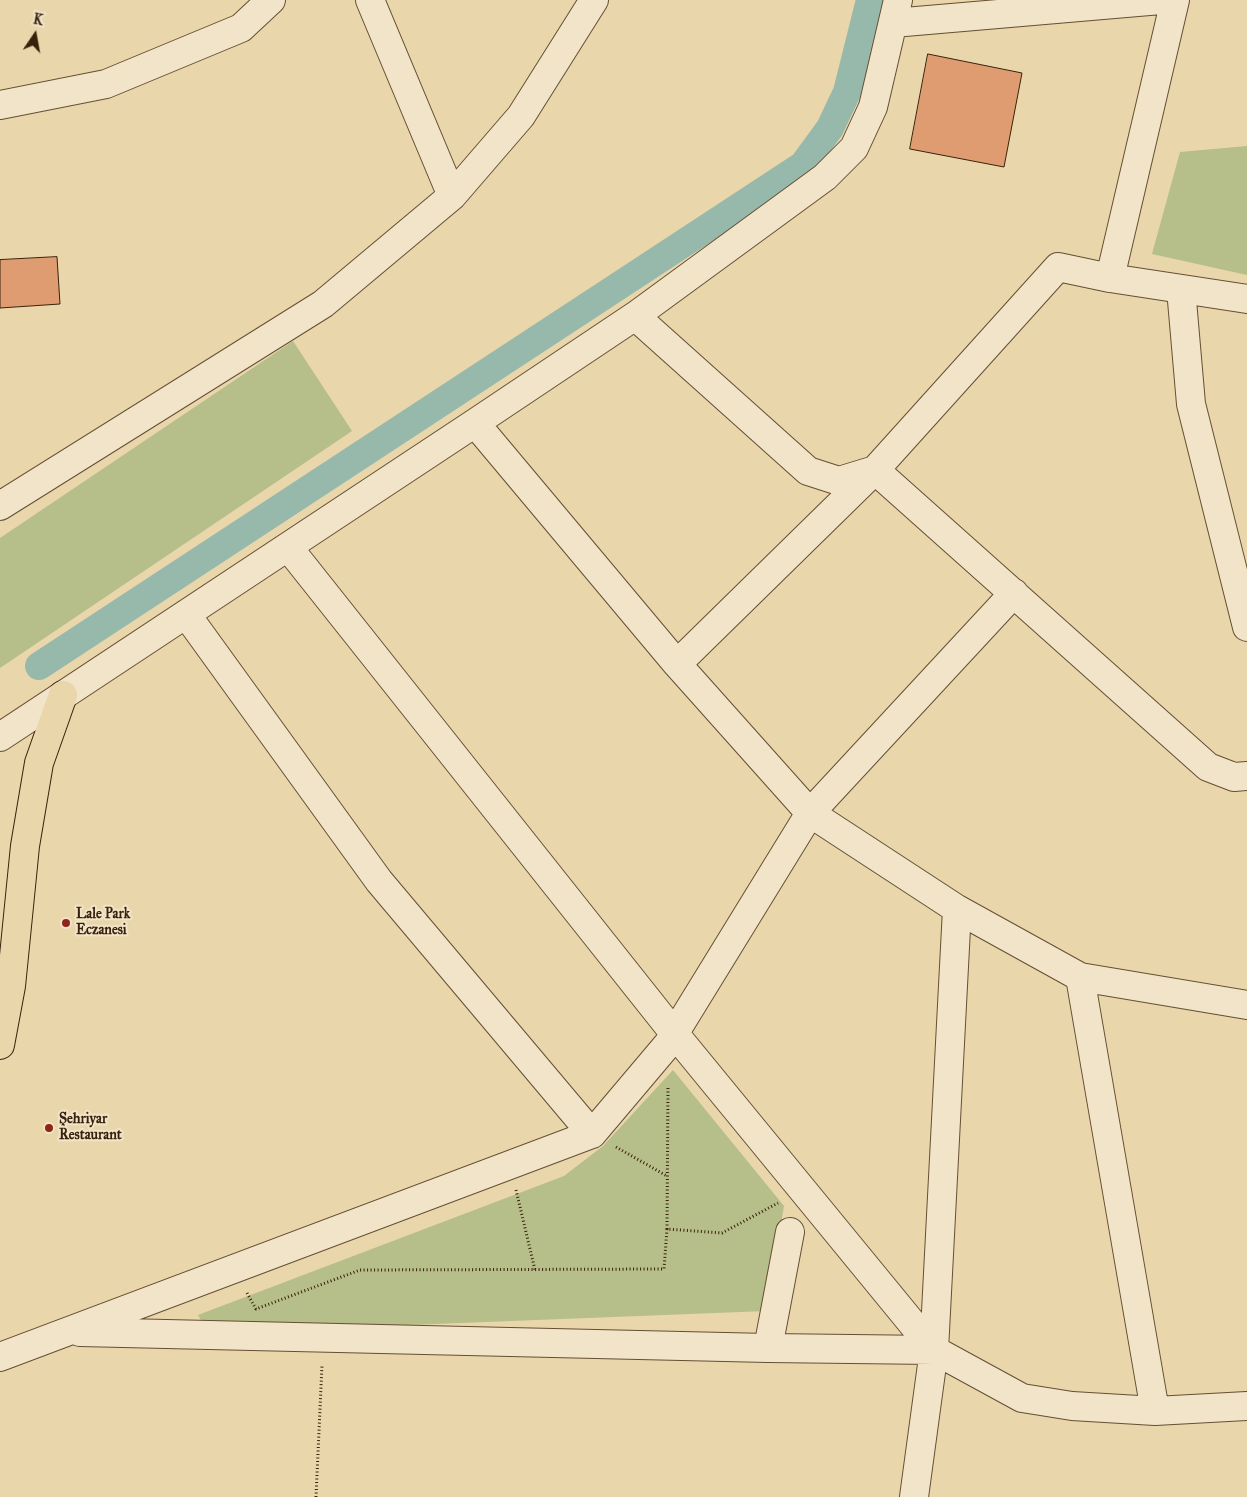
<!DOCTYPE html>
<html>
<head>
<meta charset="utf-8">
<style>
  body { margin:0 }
  #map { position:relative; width:1247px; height:1497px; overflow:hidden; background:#e9d6ab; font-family:"IM FELL Great Primer",serif }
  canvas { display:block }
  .north { position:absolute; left:10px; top:10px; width:50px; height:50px; -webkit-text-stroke:4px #f1e4c8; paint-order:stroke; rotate:12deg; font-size:14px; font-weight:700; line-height:20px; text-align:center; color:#39220c }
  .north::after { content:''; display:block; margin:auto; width:18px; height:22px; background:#39220c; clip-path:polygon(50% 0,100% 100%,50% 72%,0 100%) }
</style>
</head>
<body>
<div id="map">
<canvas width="1247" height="1497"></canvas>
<div class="north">K</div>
</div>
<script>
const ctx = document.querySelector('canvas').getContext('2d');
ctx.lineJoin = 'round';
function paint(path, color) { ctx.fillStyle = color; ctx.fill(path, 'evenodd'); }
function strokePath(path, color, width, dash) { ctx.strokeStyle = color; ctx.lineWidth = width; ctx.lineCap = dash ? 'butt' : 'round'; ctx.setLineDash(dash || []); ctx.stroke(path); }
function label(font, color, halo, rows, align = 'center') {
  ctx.font = font + ' "IM FELL Great Primer",serif'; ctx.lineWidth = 4; ctx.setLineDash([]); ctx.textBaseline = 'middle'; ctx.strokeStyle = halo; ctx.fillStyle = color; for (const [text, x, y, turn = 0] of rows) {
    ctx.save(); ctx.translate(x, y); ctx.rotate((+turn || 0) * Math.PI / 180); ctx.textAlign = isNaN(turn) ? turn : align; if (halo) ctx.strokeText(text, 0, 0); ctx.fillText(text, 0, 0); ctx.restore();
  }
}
paint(new Path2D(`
  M1247,146V275L1152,254L1180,152Z
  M293,341L352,431L0,668V538Z
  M673,1070L784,1206L766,1311L333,1328L211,1337L198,1315L564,1176L603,1146Z`), '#b6be89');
strokePath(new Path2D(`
  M39,666L803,165L830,128L847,92L870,0`), '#97b9ac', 28);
const building = new Path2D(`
  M928,54L1022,73L1004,167L910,149Z
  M57,257L60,304L0,308V260Z`);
paint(building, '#df9c70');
strokePath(building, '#39220c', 1);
const minor = new Path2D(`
  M370,0L452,196
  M893,23L1161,0
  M0,105L106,84L241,28L271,0
  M1110,278L1175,0
  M1181,289L1191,404L1247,627
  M635,316L808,471L839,481L875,470L1208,767L1234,777L1247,776
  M475,423L677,664L810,813L957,909L1080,977L1247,1005
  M0,506L323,304L452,196L521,116L594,0
  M288,547L674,1033L934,1350L1022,1398L1072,1406L1155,1411L1247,1406
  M186,614L379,881L592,1134
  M677,664L875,470L1058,267L1110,278L1247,299
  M0,737L475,423L635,316L825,177L854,148L873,107L898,0
  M1080,977L1155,1411
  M80,1332L768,1348L934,1350
  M768,1348L790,1232
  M0,1357L592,1134L668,1044L810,813L1014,593
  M914,1497L934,1350L957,909`);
const major = new Path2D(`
  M0,1045L11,986L25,846L39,763L63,695`);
strokePath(minor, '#654f34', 30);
strokePath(major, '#39220c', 30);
strokePath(new Path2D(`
  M616,1147L667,1176
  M516,1190L535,1270
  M667,1229L668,1087
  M247,1293L256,1309L360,1270L664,1269L667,1229L722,1233L778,1203
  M316,1497L322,1365`), '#39220c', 3, [1, 2.5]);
strokePath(minor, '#f1e4c8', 28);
strokePath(major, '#e9d6ab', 28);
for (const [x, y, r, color] of [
  [66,923,5,"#8f2418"],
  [49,1128,5,"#8f2418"]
]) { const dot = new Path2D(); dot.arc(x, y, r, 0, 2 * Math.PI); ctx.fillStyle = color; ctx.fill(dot); strokePath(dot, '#f1e4c8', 2); }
label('bold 14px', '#39220c', '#f1e4c8', [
  ["Lale Park",76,915],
  ["Eczanesi",76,931],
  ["Şehriyar",59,1120],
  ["Restaurant",59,1136]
], 'left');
</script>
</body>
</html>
